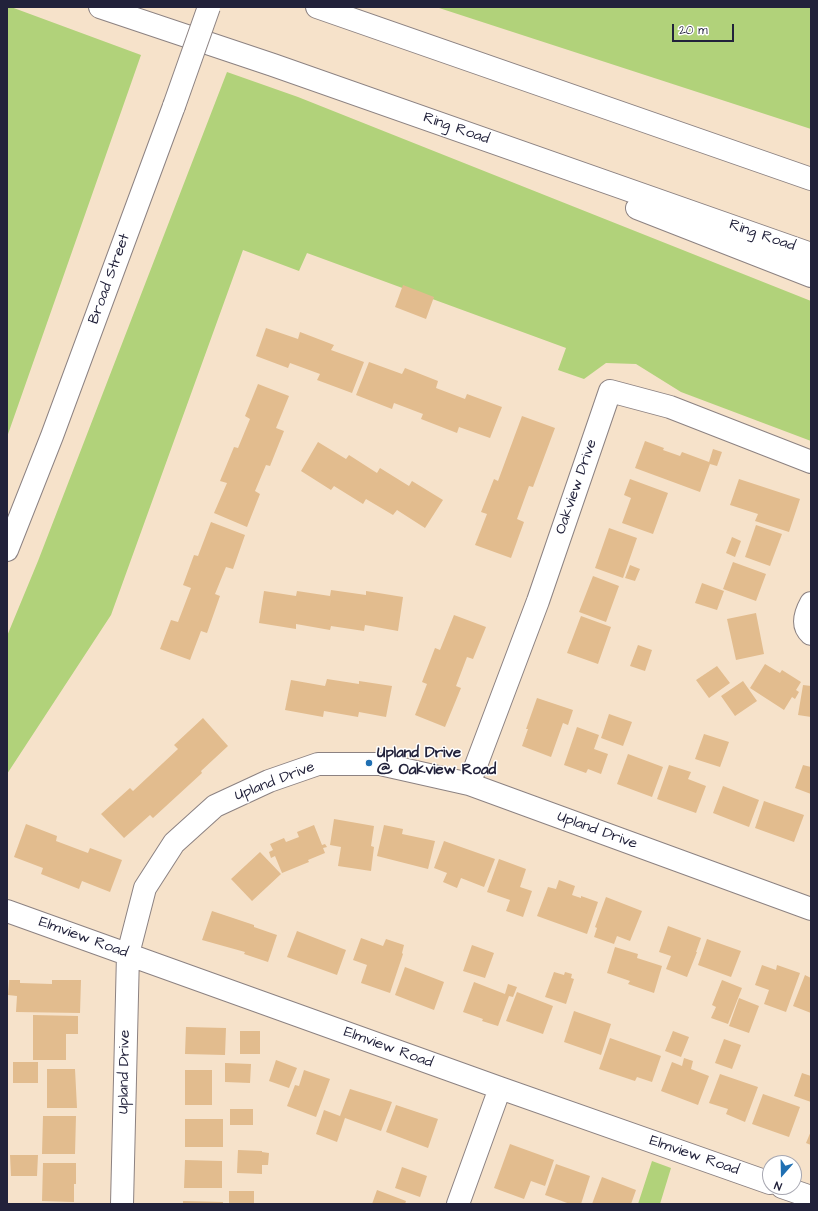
<!DOCTYPE html>
<html>
<head>
<meta charset="utf-8">
<style>
  body { margin:0 }
  #map { position:relative; width:818px; height:1211px; overflow:hidden; background:#f6e2ca; font-family:"Architects Daughter",sans-serif }
  canvas { display:block }
  .frame { position:absolute; inset:0; border:8px solid #22223b; pointer-events:none }
  .north { position:absolute; left:762px; top:1155px; width:40px; height:40px; box-sizing:border-box; background:#fff; border:1px solid #a7a7b1; border-radius:50%; rotate:200deg; font-size:11px; font-weight:700; line-height:16px; text-align:center; color:#22223b }
  .north::after { content:''; display:block; margin:auto; width:14px; height:18px; background:#1f6fb2; clip-path:polygon(50% 0,100% 100%,50% 72%,0 100%) }
  .scale { position:absolute; left:672px; top:24px; width:62px; height:18px; box-sizing:border-box; border:2px solid #22223b; border-top:0; padding-left:5px; font-size:12px; line-height:14px; white-space:nowrap; color:#22223b; -webkit-text-stroke:3px #fff; paint-order:stroke }
</style>
</head>
<body>
<div id="map">
<canvas width="818" height="1211"></canvas>
<div class="frame"></div>
<div class="north">N</div>
<div class="scale">20 m</div>
</div>
<script>
const ctx = document.querySelector('canvas').getContext('2d');
ctx.lineJoin = 'round';
function paint(path, color) { ctx.fillStyle = color; ctx.fill(path, 'evenodd'); }
function strokePath(path, color, width, dash) { ctx.strokeStyle = color; ctx.lineWidth = width; ctx.lineCap = dash ? 'butt' : 'round'; ctx.setLineDash(dash || []); ctx.stroke(path); }
function label(font, color, halo, rows, align = 'center') {
  ctx.font = font + ' "Architects Daughter",sans-serif'; ctx.lineWidth = 3; ctx.setLineDash([]); ctx.textBaseline = 'middle'; ctx.strokeStyle = halo; ctx.fillStyle = color; for (const [text, x, y, turn = 0] of rows) {
    ctx.save(); ctx.translate(x, y); ctx.rotate((+turn || 0) * Math.PI / 180); ctx.textAlign = isNaN(turn) ? turn : align; if (halo) ctx.strokeText(text, 0, 0); ctx.fillText(text, 0, 0); ctx.restore();
  }
}
paint(new Path2D(`
  M7,7H11L141,55L7,437Z
  M436,7H811V129Z
  M227,72L298,97L811,301V441L681,392L636,364L606,363L584,379L558,370L566,348L307,253L299,271L243,250L111,615L7,774V636L38,561Z
  M652,1161L671,1168L660,1204H638Z`), '#b1d27a');
paint(new Path2D(`
  M403,285L434,297L426,319L395,307Z
  M266,328L298,339L300,332L334,345L331,350L364,362L352,393L317,380L320,374L290,363L288,368L256,356Z
  M369,362L402,374L405,368L438,381L436,388L465,399L467,394L502,407L490,438L459,427L457,433L421,419L423,414L394,403L392,409L356,395Z
  M258,384L289,396L276,428L284,431L270,466L266,465L255,491L260,494L247,527L214,513L227,483L220,481L234,447L238,448L250,419L245,416Z
  M522,416L555,428L533,487L529,486L517,519L524,522L511,558L475,545L487,514L481,512L494,479L498,481Z
  M645,441L664,448L663,450L680,456L682,452L709,462L713,449L722,452L717,466L710,464L700,492L635,468Z
  M318,442L346,459L349,455L377,473L380,468L409,486L412,481L443,500L425,528L397,510L393,515L366,499L363,504L334,486L331,490L301,471Z
  M630,479L668,493L653,534L622,523L631,498L624,495Z
  M739,479L800,499L789,532L755,521L758,514L730,505Z
  M211,522L245,535L233,569L226,567L215,594L220,596L207,633L201,631L190,660L160,649L171,620L178,622L191,588L183,585L194,555L198,556Z
  M756,525L782,534L770,566L745,557Z
  M609,528L637,538L623,578L595,568Z
  M732,537L741,541L735,557L726,553Z
  M733,562L766,574L756,601L723,589Z
  M630,565L640,569L635,581L625,578Z
  M593,576L619,586L606,622L579,612Z
  M702,583L724,591L717,610L695,603Z
  M331,590L366,595V591L403,597L398,631L365,625L364,631L331,626L330,630L296,624V629L259,623L264,591L296,596L297,591L330,596Z
  M756,613L764,654L736,660L727,619Z
  M454,615L486,627L473,659L467,657L456,686L461,688L445,727L415,715L427,684L422,682L435,648L440,650Z
  M581,616L611,627L598,664L567,653Z
  M638,645L652,650L645,671L630,666Z
  M765,664L780,673L782,670L801,682L796,690L799,692L795,699L792,697L784,710L750,688Z
  M717,666L730,683L709,698L696,680Z
  M327,679L359,684V681L392,686L386,717L359,712L358,717L324,711L323,717L285,710L291,680L325,686Z
  M743,681L757,701L735,716L721,696Z
  M803,685L811,686V717L798,715Z
  M537,698L573,710L568,725L563,723L551,757L522,746L528,729H526Z
  M609,714L632,722L623,746L601,738Z
  M203,718L228,746L201,771L202,773L153,818L150,815L124,838L101,814L130,788L133,791L178,749L174,745Z
  M577,727L599,735L594,749L608,754L601,774L588,769L586,773L564,765Z
  M704,734L729,742L720,767L695,759Z
  M628,754L663,767L652,797L617,784Z
  M669,765L691,772L688,779L706,786L696,813L657,799Z
  M803,765L811,767V794L795,788Z
  M723,786L759,800L749,827L713,813Z
  M764,801L804,815L794,842L755,828Z
  M334,819L374,826L371,846L374,847L371,871L338,866L341,847L330,845Z
  M26,824L57,836L56,841L88,853L90,848L122,860L110,892L82,881L79,889L41,874L43,868L14,857Z
  M314,825L322,845L325,844L327,847L323,848L325,853L308,860L309,862L282,873L275,856L271,858L269,852L273,850L270,844L284,838L286,842L299,837L297,832Z
  M384,825L403,829L402,834L435,841L428,869L377,856Z
  M444,841L495,859L484,887L461,878L457,888L443,882L447,873L434,868Z
  M260,852L281,874L252,901L231,879Z
  M499,859L526,869L520,887L532,891L523,917L506,911L510,900L487,892Z
  M559,880L575,886L572,895L581,898V896L598,902L587,934L537,916L548,887L556,889Z
  M606,897L642,911L630,941L617,936L614,944L594,937L597,928L595,927Z
  M212,911L254,925V927L277,935L268,962L244,954L245,952L202,940Z
  M668,926L701,938L696,952H697L687,977L666,969L671,956L659,952Z
  M297,931L346,950L337,975L287,957Z
  M361,938L383,946L386,939L404,945L402,953L403,954L390,993L361,983L367,965L353,960Z
  M707,939L741,951L731,977L698,965Z
  M472,945L494,953L485,978L463,971Z
  M615,947L638,954L637,958L662,966L654,993L628,984L630,981L607,973Z
  M762,965L776,970L777,965L800,973L786,1012L764,1004L769,990L755,985Z
  M405,967L444,982L434,1010L395,995Z
  M554,972L564,975L565,972L572,974L571,978L574,979L566,1004L545,997Z
  M805,975L811,978V1013L793,1006Z
  M9,980H20V983L52,984V980H81L80,1013L16,1012L17,996L8,995Z
  M722,980L742,988L728,1024L711,1018L716,1007L712,1005Z
  M474,982L505,994L508,984L517,987L513,997L509,996L498,1026L482,1021L483,1019L463,1012Z
  M517,992L553,1006L543,1034L506,1021Z
  M739,998L759,1006L749,1033L729,1026Z
  M574,1011L611,1024L601,1055L564,1042Z
  M33,1015L78,1016V1034H66V1060H33Z
  M186,1027L226,1028L225,1055L185,1054Z
  M240,1031H260V1054H240Z
  M673,1031L689,1037L681,1057L665,1051Z
  M610,1038L661,1056L652,1082L637,1077L635,1081L599,1069Z
  M724,1039L741,1045L732,1069L715,1063Z
  M684,1058L693,1061L691,1069L709,1076L698,1105L661,1091L672,1062L682,1066Z
  M276,1060L297,1068L289,1088L269,1081Z
  M13,1062H38V1083H13Z
  M225,1063L251,1064L250,1083L225,1082Z
  M47,1069H75L77,1108H47Z
  M185,1070H212V1105H185Z
  M304,1070L330,1079L316,1117L287,1106L295,1085L299,1086Z
  M802,1073L811,1076V1102L794,1096Z
  M720,1074L758,1087L745,1122L726,1114L728,1109L709,1103Z
  M350,1089L392,1102L381,1131L345,1118L337,1142L316,1134L324,1110L340,1116Z
  M763,1094L800,1107L789,1137L752,1124Z
  M396,1105L438,1119L428,1148L386,1132Z
  M230,1109H253V1125H230Z
  M43,1116H76L75,1154H42Z
  M185,1119H223V1147H185Z
  M811,1131V1145L806,1143Z
  M510,1144L554,1160L545,1186L531,1181L524,1199L494,1188Z
  M238,1150L262,1151V1152L269,1153L268,1165H262V1174L237,1173Z
  M10,1155H38L37,1176H11Z
  M185,1160L222,1161V1188H184Z
  M43,1163H76V1184H74V1202L42,1201Z
  M556,1164L590,1176L581,1204H570L545,1195Z
  M402,1167L427,1176L420,1197L395,1188Z
  M602,1177L636,1190L631,1204H592Z
  M377,1190L406,1201L405,1204H372Z
  M229,1191H254V1204H229Z
  M183,1201L223,1202V1204H183Z`), '#e2bc8e');
const minor = new Path2D(`
  M7,550L52,436L174,106
  M811,603C806,612 801,625 811,634
  M469,784L538,601L610,391L670,407L811,462
  M7,911L500,1088L770,1183
  M782,1187L811,1197
  M122,1204L128,954L145,888L174,843L215,806L269,781L318,764H380L469,784L811,909
  M458,1204L500,1088`);
const highway = new Path2D(`
  M100,7L273,65L811,254
  M317,7L811,179
  M637,208L811,276`);
strokePath(minor, '#8c8282', 24);
strokePath(highway, '#8c8282', 24);
strokePath(minor, '#fff', 22);
strokePath(highway, '#fff', 22);
const minorBridge = new Path2D(`
  M174,106L209,7`);
strokePath(minorBridge, '#8c8282', 24, []);
strokePath(minorBridge, '#fff', 22);
for (const [x, y, r, color] of [
  [369,763,4,"#1f6fb2"]
]) { const dot = new Path2D(); dot.arc(x, y, r, 0, 2 * Math.PI); ctx.fillStyle = color; ctx.fill(dot); strokePath(dot, '#fff', 1.5); }
label('15px', '#22223b', '#fff', [
  ["Ring Road",456,129,19],
  ["Ring Road",762,236,19],
  ["Broad Street",110,279,-70],
  ["Oakview Drive",577,487,-71],
  ["Upland Drive",275,782,-21],
  ["Upland Drive",597,831,20],
  ["Elmview Road",83,938,20],
  ["Elmview Road",388,1048,20],
  ["Upland Drive",125,1072,-89],
  ["Elmview Road",694,1156,19]
]);
label('bold 15px', '#22223b', '#fff', [
  ["Upland Drive",377,754],
  ["@ Oakview Road",377,771]
], 'left');
</script>
</body>
</html>
